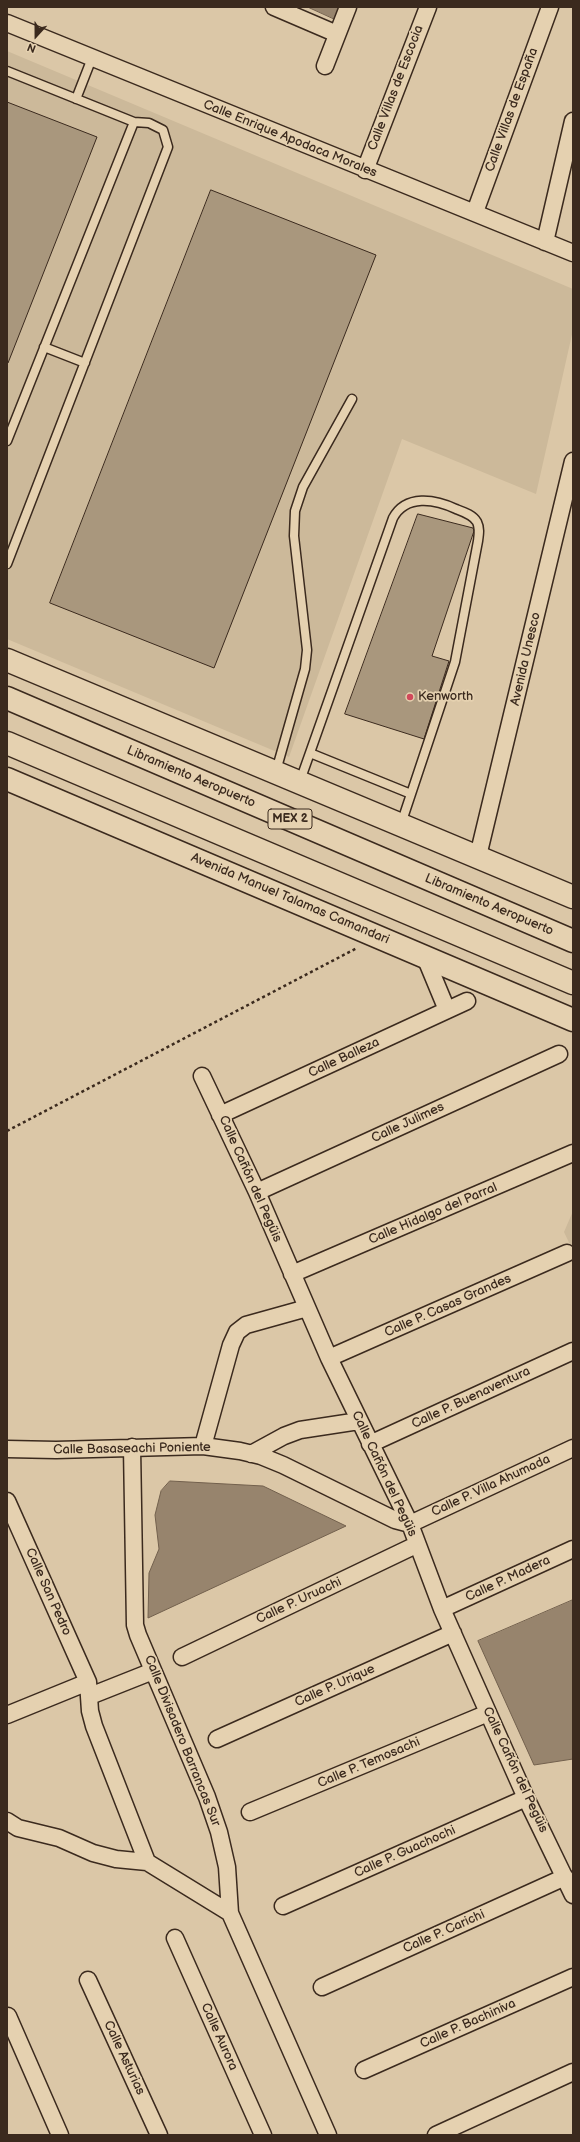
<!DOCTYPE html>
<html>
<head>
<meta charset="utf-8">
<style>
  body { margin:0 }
  #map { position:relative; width:580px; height:2142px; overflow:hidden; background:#dbc7a7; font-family:"Balsamiq Sans",sans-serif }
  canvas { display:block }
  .frame { position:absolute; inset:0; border:8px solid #3b2a1e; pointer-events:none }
  .north { position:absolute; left:16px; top:16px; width:40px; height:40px; -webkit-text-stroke:3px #e5d1b0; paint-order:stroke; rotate:201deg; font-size:11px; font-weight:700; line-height:16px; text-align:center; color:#3b2a1e }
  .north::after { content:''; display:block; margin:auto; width:14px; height:18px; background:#3b2a1e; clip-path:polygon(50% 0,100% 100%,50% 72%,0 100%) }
</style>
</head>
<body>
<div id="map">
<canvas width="580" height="2142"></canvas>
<div class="frame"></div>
<div class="north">N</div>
</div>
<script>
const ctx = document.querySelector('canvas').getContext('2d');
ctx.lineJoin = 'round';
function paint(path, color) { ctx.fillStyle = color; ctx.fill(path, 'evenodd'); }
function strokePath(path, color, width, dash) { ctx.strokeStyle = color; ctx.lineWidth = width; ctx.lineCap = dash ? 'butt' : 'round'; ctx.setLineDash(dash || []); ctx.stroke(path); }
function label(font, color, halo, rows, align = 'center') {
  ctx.font = font + ' "Balsamiq Sans",sans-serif'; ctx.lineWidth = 3.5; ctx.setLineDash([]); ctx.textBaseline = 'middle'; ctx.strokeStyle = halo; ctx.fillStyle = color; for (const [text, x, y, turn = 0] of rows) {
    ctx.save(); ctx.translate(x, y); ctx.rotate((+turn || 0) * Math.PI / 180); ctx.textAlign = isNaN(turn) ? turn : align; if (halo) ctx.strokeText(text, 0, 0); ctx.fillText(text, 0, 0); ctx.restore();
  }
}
paint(new Path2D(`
  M7,51L573,289V330L536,494L402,439L289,757L7,639Z
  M573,1211V1251L564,1232Z`), '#ccb99a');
const water = new Path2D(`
  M308,7H342L337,20Z
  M170,1481L263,1486L346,1526L148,1618L149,1573L159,1549L155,1515L161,1491Z
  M573,1600V1759L534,1765L478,1641Z`);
paint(water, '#97846d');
strokePath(water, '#72604d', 1);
const building = new Path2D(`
  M7,102L97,137L8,363H7Z
  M211,190L376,255L214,668L50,603Z
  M418,514L473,528L474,531L432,656L449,661L424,739L345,714Z`);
paint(building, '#a9977d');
strokePath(building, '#3b2a1e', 1);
const service = new Path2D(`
  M7,71L134,122
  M76,99L92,58
  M44,347L85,363
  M7,441L134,122L149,123L163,130L168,147L7,564
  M310,753L411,794
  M276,771L305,669L307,650L294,536L295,511L303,487L352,399
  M300,781L393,518C406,494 435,499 456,509C464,512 473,515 477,522C480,528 479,534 478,541L455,662L401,824`);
const minor = new Path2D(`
  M274,7L337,34
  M7,23L573,253
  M325,66L348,7
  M365,170L428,7
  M475,212L550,7
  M545,242L573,121
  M478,856L573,461
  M425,957L447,1010
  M202,1076L257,1192L329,1358L410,1524L442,1609L526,1798L573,1895
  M220,1115L467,1001
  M257,1192L559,1054
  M292,1274L573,1153
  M329,1358L567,1253
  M370,1444L573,1351
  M203,1446L231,1345L237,1332L246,1325L307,1308
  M132,1447L135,1625L138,1635L207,1797L219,1832L227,1867L230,1913L328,2135
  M7,1449L56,1450L203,1446L240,1451L261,1456L283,1465L395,1520L410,1524L573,1448
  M251,1454L284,1436L300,1430L359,1421
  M7,1501L88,1682L90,1711L94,1726L147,1862
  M442,1609L573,1549
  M182,1657L416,1545
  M90,1696L153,1671
  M7,1715L88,1682
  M217,1739L453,1633
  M250,1812L488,1713
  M7,1821L18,1828L59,1838L93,1853L116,1859L147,1862L230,1913
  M283,1906L526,1798
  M175,1938L263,2135
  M88,1980L159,2135
  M322,1987L565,1877
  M8,2016L60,2135
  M364,2070L573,1977
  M436,2135L573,2072`);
const secondary = new Path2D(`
  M7,660L573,897
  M7,779L573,1020`);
const trunk = new Path2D(`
  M7,698L573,941
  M7,743L573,983`);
strokePath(service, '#3b2a1e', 11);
strokePath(minor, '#3b2a1e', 19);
strokePath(secondary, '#3b2a1e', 25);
strokePath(trunk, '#3b2a1e', 25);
strokePath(new Path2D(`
  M7,1131L357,948`), '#3b2a1e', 2.5, [3, 3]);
strokePath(service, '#e5d1b0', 8);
strokePath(minor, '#e5d1b0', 16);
strokePath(secondary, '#e5d1b0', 22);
strokePath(trunk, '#e5d1b0', 22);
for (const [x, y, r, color] of [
  [410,697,4,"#d1495b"]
]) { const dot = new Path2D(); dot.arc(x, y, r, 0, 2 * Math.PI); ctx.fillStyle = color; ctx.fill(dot); strokePath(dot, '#e5d1b0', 1.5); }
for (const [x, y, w] of [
  [290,819,44]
]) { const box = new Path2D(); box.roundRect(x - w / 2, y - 10, w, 20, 3); ctx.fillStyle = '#e5d1b0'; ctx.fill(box); strokePath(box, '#3b2a1e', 1); }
label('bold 12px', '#3b2a1e', null, [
  ["MEX 2",290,819]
]);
label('13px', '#3b2a1e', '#e5d1b0', [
  ["Calle Villas de Escocia",396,88,-69],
  ["Calle Villas de España",512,110,-70],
  ["Calle Enrique Apodaca Morales",290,139,22],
  ["Avenida Unesco",526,659,-77],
  ["Libramiento Aeropuerto",191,777,23],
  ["Avenida Manuel Talamas Camandari",290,899,23],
  ["Libramiento Aeropuerto",489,905,23],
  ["Calle Balleza",344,1058,-25],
  ["Calle Julimes",408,1123,-25],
  ["Calle Cañón del Pegüis",250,1179,66],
  ["Calle Hidalgo del Parral",433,1214,-23],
  ["Calle P. Casas Grandes",448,1306,-24],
  ["Calle P. Buenaventura",471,1398,-25],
  ["Calle Basaseachi Poniente",132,1449,-1],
  ["Calle Cañón del Pegüis",384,1474,65],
  ["Calle P. Villa Ahumada",491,1486,-25],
  ["Calle P. Madera",508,1579,-25],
  ["Calle San Pedro",48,1592,66],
  ["Calle P. Uruachi",299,1601,-25],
  ["Calle P. Urique",335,1686,-24],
  ["Calle Divisadero Barrancas Sur",182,1741,68],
  ["Calle P. Temosachi",369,1763,-23],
  ["Calle Cañón del Pegüis",515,1770,65],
  ["Calle P. Guachochi",405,1852,-24],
  ["Calle P. Carichi",444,1932,-24],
  ["Calle P. Bachiniva",468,2024,-24],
  ["Calle Aurora",219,2037,66],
  ["Calle Asturias",124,2058,65]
]);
label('13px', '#3b2a1e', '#e5d1b0', [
  ["Kenworth",418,697]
], 'left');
</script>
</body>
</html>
